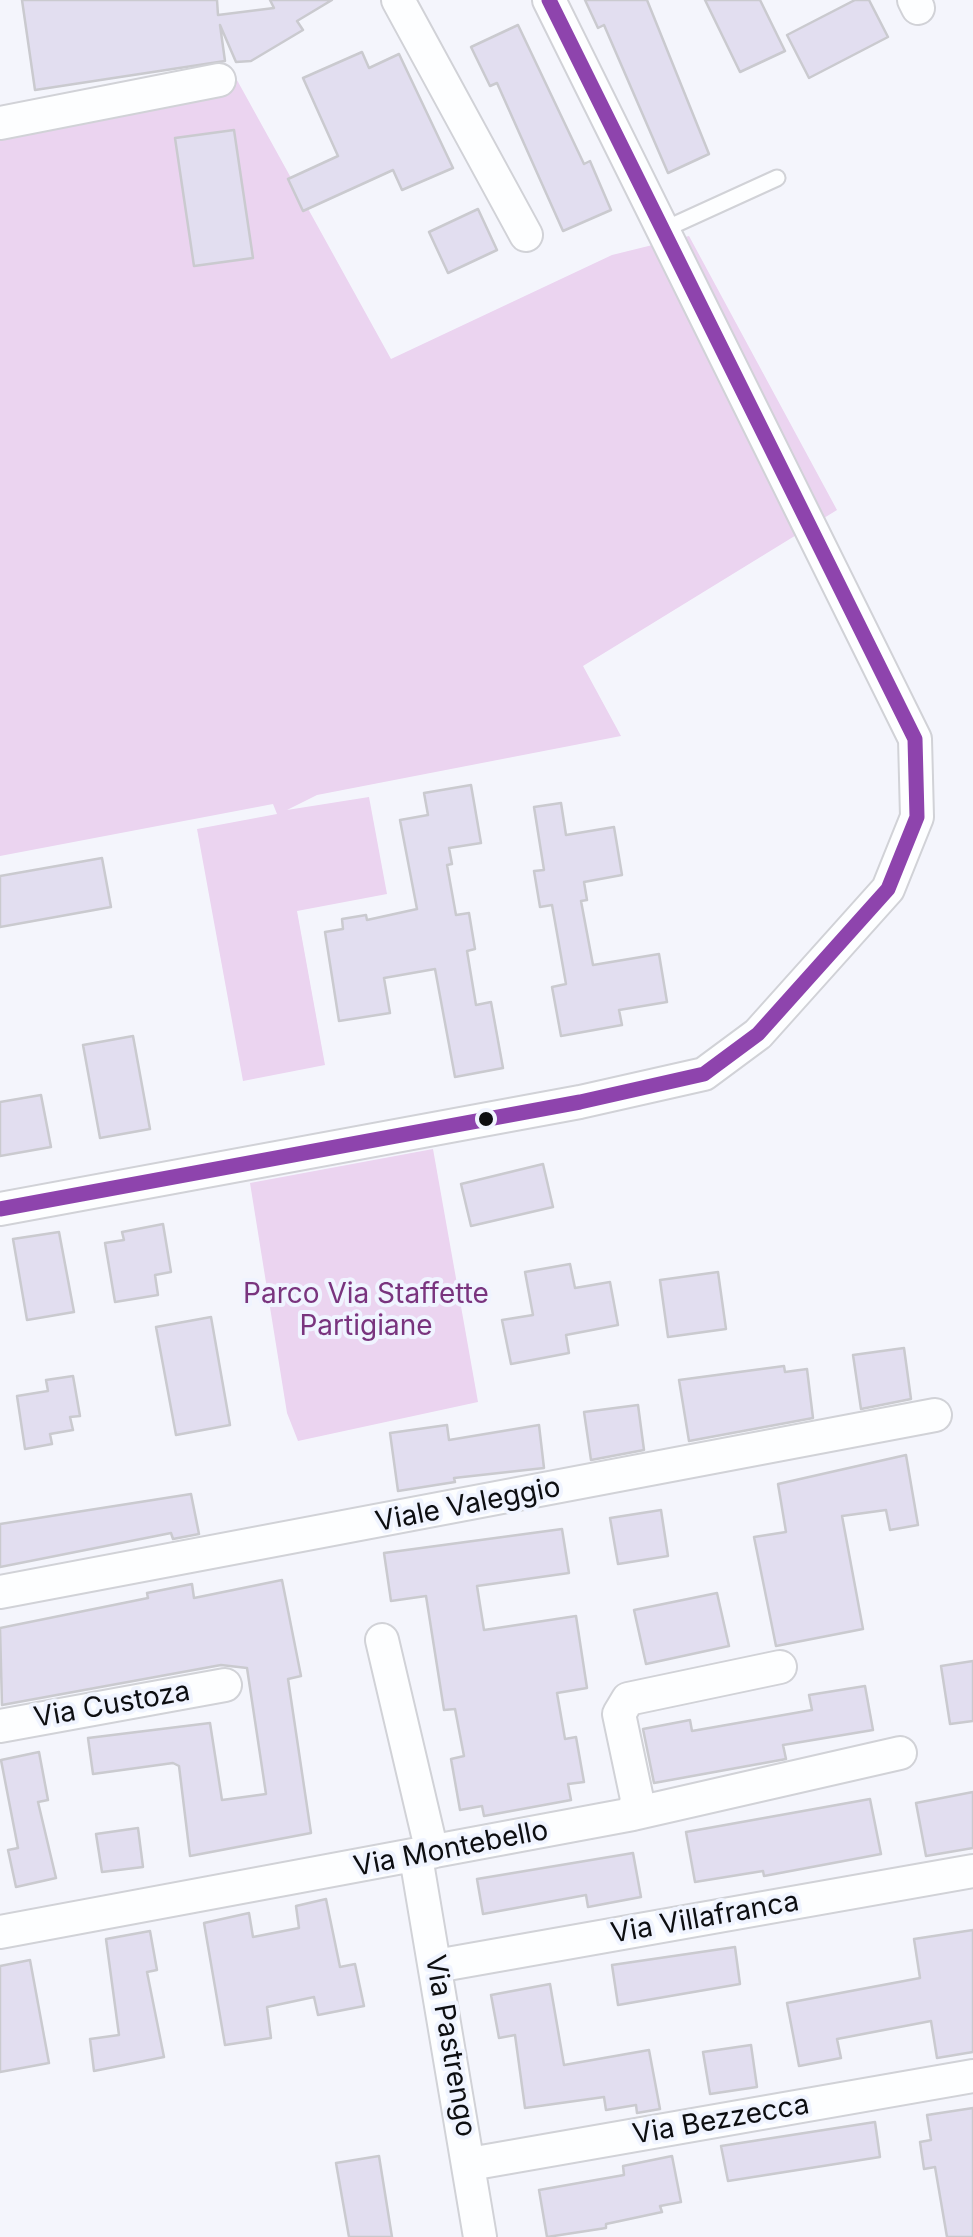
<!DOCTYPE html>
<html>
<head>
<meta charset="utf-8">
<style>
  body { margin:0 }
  canvas { display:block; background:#f4f5fc }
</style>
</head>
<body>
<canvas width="973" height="2237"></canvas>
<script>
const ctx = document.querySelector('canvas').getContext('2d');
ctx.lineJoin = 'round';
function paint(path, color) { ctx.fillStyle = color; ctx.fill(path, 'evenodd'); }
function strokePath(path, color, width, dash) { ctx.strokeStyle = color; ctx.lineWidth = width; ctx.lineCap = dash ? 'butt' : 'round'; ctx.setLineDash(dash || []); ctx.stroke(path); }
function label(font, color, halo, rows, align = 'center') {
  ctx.font = font + ' Inter,sans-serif'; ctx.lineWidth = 8; ctx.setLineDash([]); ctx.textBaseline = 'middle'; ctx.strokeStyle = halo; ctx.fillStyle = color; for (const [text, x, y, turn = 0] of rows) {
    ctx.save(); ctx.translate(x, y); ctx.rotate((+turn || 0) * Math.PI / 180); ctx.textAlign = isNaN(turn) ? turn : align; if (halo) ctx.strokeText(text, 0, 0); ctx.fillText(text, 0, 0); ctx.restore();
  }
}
paint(new Path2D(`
  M232,71L391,359L612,255L689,236L837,510L583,666L621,736L317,795L287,810L369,797L387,894L297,911L325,1065L243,1081L197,829L277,814L273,804L0,856V119Z
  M433,1149L478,1402L298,1441L287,1413L250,1183Z`), '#ebd4f0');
const building = new Path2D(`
  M22,0H217L218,15L274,8L270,0H332L297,21L303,30L251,61L236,62L220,25L225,61L35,90Z
  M585,0H647L709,154L668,173L604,25L598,28Z
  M705,0H760L785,51L740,72Z
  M855,0H869L888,37L809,78L787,35Z
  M518,25L584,164L590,161L611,210L563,231L497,83L490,86L471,47Z
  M362,52L369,68L399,54L453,168L402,190L393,170L303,211L288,179L338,156L303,78Z
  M234,130L253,258L194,266L175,138Z
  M478,209L497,250L448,273L429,232Z
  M471,785L481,843L449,848L452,864L447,865L456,915L469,913L475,949L467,951L476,1005L491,1002L503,1068L455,1077L435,969L384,978L390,1013L339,1021L325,932L343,929L342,919L366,915L367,920L417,909L400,820L428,815L424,793Z
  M561,803L566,835L614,827L622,875L584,882L587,900L581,901L593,965L659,954L667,1002L619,1010L622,1025L561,1036L552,987L566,984L552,905L540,907L534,871L544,870L534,807Z
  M102,858L111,907L0,927V876Z
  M133,1036L150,1129L100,1138L83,1045Z
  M41,1095L51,1147L0,1156V1102Z
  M543,1164L553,1207L471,1226L461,1184Z
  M163,1224L171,1272L155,1275L158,1295L115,1302L105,1243L124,1240L122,1232Z
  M59,1232L74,1312L27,1320L13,1239Z
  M570,1264L575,1288L610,1282L618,1325L566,1335L569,1353L511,1364L502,1320L533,1315L525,1272Z
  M718,1272L726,1329L668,1337L660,1280Z
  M211,1317L230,1425L176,1435L156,1327Z
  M904,1348L911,1399L861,1409L853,1355Z
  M784,1366L785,1372L807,1369L813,1418L689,1441L679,1380Z
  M73,1376L80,1416L70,1417L73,1430L50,1434L52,1444L25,1449L17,1396L48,1391L46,1380Z
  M638,1405L644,1450L591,1460L584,1412Z
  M447,1425L449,1440L539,1425L544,1468L454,1478L455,1482L398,1491L390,1433Z
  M906,1455L918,1525L890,1530L886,1510L842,1516L863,1629L776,1646L754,1537L786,1532L778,1484Z
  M191,1494L199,1534L173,1539L171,1533L0,1567V1524Z
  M661,1510L668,1556L618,1564L610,1518Z
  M562,1529L569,1573L477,1586L484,1630L576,1616L587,1688L557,1693L565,1739L576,1737L584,1782L568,1784L571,1800L484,1816L482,1806L460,1810L451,1759L464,1756L455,1709L444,1710L426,1596L391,1601L384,1553Z
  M282,1580L301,1676L288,1679L311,1833L190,1856L179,1766L173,1763L93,1774L88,1738L210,1723L222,1800L266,1794L247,1668L221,1665L2,1705L0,1628L148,1598L147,1593L192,1584L194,1598Z
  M717,1593L729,1646L646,1664L634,1610Z
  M973,1661V1721L950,1724L941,1666Z
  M865,1686L873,1730L783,1745L786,1759L654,1783L643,1729L690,1720L692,1731L812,1710L809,1695Z
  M39,1752L48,1800L38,1802L56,1878L16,1887L8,1850L18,1848L1,1760Z
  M973,1792V1848L926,1856L916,1803Z
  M870,1799L881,1854L764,1876L763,1871L695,1882L686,1832Z
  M138,1828L143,1867L102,1872L96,1834Z
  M633,1853L641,1897L588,1907L586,1895L483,1914L477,1879Z
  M326,1899L340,1967L355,1964L364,2006L318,2015L314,1997L267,2007L271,2038L225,2045L204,1923L249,1913L253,1937L299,1928L296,1906Z
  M973,1930V2052L937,2058L931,2021L837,2039L841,2058L799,2066L787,2003L920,1978L914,1939Z
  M150,1931L157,1970L147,1972L164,2057L94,2071L90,2039L119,2035L106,1939Z
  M735,1947L740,1984L618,2005L612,1965Z
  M30,1960L49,2063L0,2072V1966Z
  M550,1984L564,2065L649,2050L660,2109L637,2113L636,2105L606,2110L604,2097L525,2108L515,2035L499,2038L491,1995Z
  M751,2045L757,2087L710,2094L703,2052Z
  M973,2108V2237H947L935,2167L924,2169L920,2142L931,2140L927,2115Z
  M875,2122L880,2157L728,2181L721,2146Z
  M379,2156L392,2237H349L336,2163Z
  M672,2156L681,2202L660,2206L662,2212L606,2224V2228L547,2237L539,2190L624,2175L623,2166Z`);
paint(building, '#e2def0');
strokePath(building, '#cacacf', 2.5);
const service = new Path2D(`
  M663,230L777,178`);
const minor = new Path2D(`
  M398,0L526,235
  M914,0L918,8
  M0,123L219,80
  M0,1209L580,1102L704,1074L758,1034L888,889L917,817L915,739L549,0
  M0,1592L935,1415
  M382,1640L432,1852
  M0,1726L225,1685
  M633,1814L637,1799L619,1714L628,1699L780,1667
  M416,1857L480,2237
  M0,1932L633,1814L900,1753
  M436,1966L973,1871
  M470,2164L973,2076`);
strokePath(service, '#d1d2d7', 19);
strokePath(minor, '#d1d2d7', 36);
strokePath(service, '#fdfeff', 15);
strokePath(minor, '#fdfeff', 32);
strokePath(new Path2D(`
  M0,1209L580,1102L704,1074L758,1034L888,889L917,817L915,739L549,0`), '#8e44ad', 15);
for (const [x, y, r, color] of [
  [486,1119,9,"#0d0e11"]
]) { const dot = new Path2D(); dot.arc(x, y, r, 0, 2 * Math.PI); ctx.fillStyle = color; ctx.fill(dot); strokePath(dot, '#f0f4ff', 4); }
label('28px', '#79347e', '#f0f4ff', [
  ["Parco Via Staffette",366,1295],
  ["Partigiane",366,1327]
]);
label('28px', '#0d0e11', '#f0f4ff', [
  ["Viale Valeggio",468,1505,-11],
  ["Via Custoza",112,1705,-10],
  ["Via Montebello",451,1849,-11],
  ["Via Villafranca",705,1918,-10],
  ["Via Pastrengo",450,2046,80],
  ["Via Bezzecca",721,2120,-10]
]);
</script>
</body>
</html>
